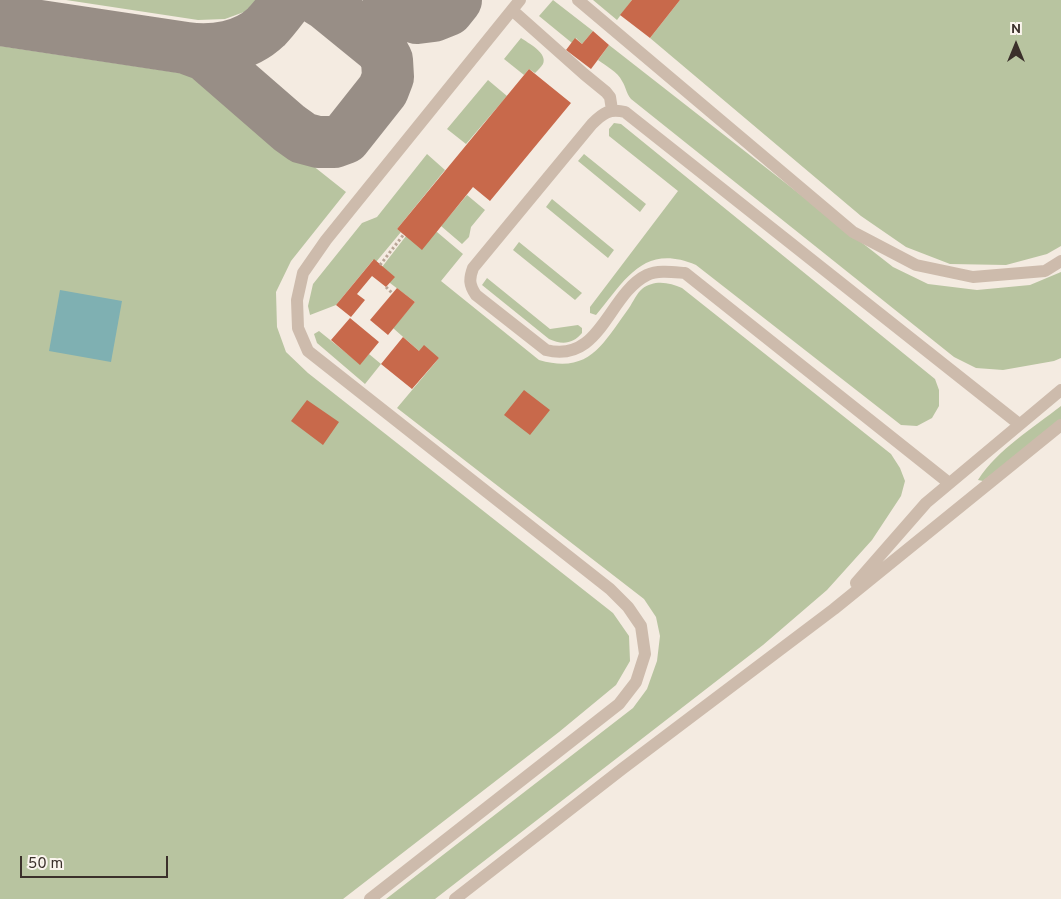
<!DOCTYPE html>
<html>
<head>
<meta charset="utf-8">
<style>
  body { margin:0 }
  #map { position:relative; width:1061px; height:899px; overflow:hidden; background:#f4ebe1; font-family:Overpass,sans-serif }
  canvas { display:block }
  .north { position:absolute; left:991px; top:20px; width:50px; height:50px; -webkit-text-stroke:4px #fbf5ee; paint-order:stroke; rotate:0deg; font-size:14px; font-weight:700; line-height:20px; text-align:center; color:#3b302b }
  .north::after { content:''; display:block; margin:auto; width:18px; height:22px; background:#3b302b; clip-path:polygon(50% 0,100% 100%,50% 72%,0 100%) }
  .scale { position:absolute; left:20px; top:856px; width:148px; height:22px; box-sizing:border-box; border:2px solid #3b302b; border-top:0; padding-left:6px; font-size:15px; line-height:18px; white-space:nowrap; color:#3b302b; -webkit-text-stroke:4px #fbf5ee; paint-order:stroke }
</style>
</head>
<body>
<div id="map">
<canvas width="1061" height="899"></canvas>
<div class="north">N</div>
<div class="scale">50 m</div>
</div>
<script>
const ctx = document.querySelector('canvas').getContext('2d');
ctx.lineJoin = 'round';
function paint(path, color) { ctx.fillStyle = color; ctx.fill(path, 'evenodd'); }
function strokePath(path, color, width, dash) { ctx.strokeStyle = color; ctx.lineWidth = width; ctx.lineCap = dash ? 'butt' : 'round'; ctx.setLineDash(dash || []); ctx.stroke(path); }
paint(new Path2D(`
  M66,0H258L244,12L225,19L198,20Z
  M553,0L593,31L582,44L576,38L572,43L539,16Z
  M593,0H632L617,20Z
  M680,0H1061V246L1047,254L1006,265L950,264L906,247L861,216L650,38Z
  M521,38C528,43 548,53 543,64C541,67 537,71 535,73L529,69L524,75L504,59Z
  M609,45L893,267L928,284L977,290L1030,285L1061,272V358L1054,361L1003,370L976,368L954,357L631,99C626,93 626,87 622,81C618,72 606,66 598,60Z
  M0,46L200,76L346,192L291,261L276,292L277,327L286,352L308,373L613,613L629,636L630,661L616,685L559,732L343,899H0Z
  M488,80L507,96L466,144L447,129Z
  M614,123L621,124L935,379L939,390V406L932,418L917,426L901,425L696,265C644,243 626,279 596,315L590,313V307L678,191L609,136V129Z
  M427,154L445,170L397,229L401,232L376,262L373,260L336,305L310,315L308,306L313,284L362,223L377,217Z
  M584,154L646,204L640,212L578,161Z
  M467,195L485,210L471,227L469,237L462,244L441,226Z
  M552,199L614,250L608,258L546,207Z
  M437,232L463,254L441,281L539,360C590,375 603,343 629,308C633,302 637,293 642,289C655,279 670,283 682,288L891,454L900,468L905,481L901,496L872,540L827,590L763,645L435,899H386L633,708L647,689L657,661L660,636L656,617L644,599L397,408L439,358L419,351L393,328L415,302L390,283L382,267L406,236Z
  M519,242L582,293L575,300L513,250Z
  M487,278L550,329L578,325L582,328V333C573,344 562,345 549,339L482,285Z
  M319,331L360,364L369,354L381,364L365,384L317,343L314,334Z
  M1061,406V420L983,481L978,480C998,449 1033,428 1061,406Z`), '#b8c4a0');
paint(new Path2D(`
  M60,290L122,301L111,362L49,351Z`), '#7fb0b2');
strokePath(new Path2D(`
  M389,0L406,14L417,18L433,16L448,10L456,0
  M0,20L186,48C213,52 245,47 266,27C274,19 281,9 288,0
  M186,48L205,55L289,128L303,138L318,142H334L345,138L383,90L388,77L387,60L381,49L327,5L319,0`), '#988e86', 52);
paint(new Path2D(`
  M632,0H680L650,38L620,15Z
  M593,31L609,45L591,69L566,50L575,38L582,44Z
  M529,69L571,103L490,201L473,187L422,250L397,229Z
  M374,259L395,277L386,287L372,276L357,294L365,300L351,317L336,305Z
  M397,288L415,302L388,335L370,320Z
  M350,318L379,342L360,365L331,340Z
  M403,337L419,351L424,345L439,358L412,389L381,364Z
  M524,390L550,410L530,435L504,415Z
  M307,400L339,422L323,445L291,421Z`), '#c8694b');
strokePath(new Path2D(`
  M380,265L404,234
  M386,287L392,293`), '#b9a596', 3, [2.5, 2.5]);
strokePath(new Path2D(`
  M578,0L853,232L916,265L973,277L1045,271L1061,261
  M512,10L584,74L606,92L610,97L612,110
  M949,483L685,273C672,272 658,270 647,275C608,294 601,364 546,350L476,295C469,285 469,279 473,268L592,124C603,113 610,108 625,112L1019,424
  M856,583L926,503L1061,390
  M370,899L619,704L636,682L645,654L641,626L628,607L610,589L308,351L298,328L297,300L303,273L326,240L520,0
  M455,899L622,769L834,609L1061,425`), '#cdbbac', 12);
</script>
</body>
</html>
